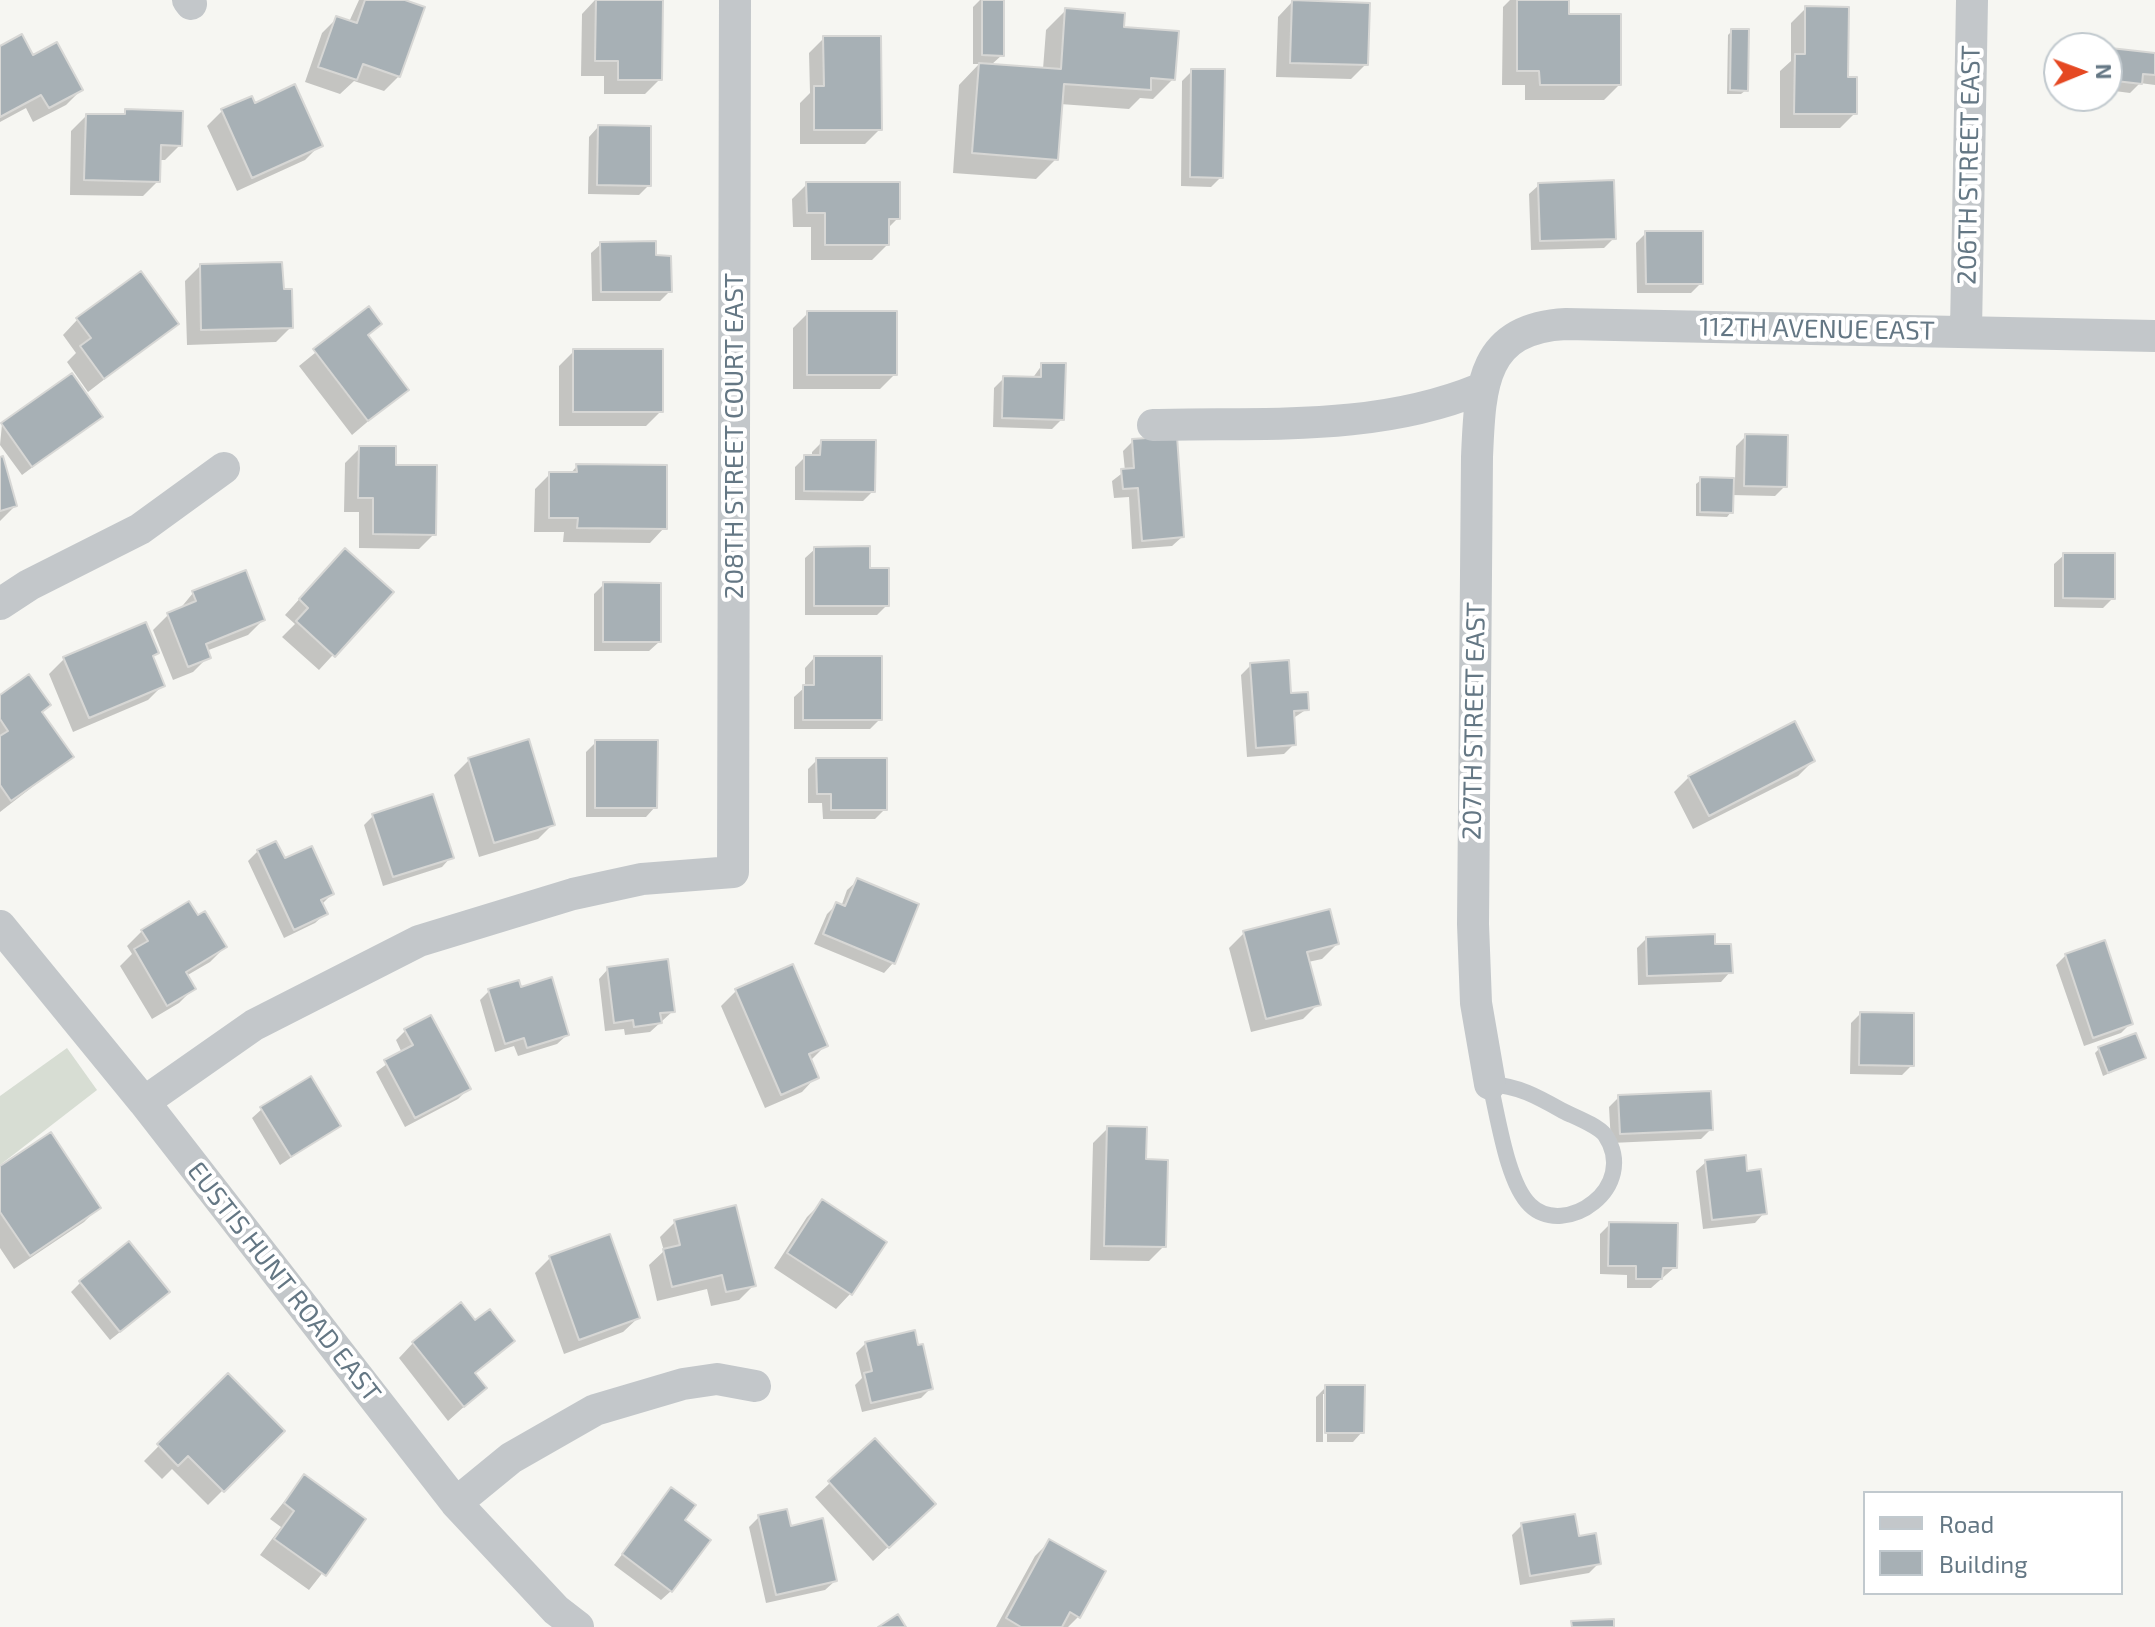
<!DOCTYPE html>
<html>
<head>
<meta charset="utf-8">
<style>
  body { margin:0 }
  #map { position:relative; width:2155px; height:1627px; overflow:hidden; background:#f6f6f2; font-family:"Exo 2",sans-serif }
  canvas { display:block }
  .legend { position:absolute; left:1863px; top:1491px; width:260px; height:104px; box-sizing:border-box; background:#fff; border:2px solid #c1c9ce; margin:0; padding:10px 14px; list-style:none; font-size:24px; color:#647784 }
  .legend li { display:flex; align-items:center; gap:16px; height:40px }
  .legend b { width:40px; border:2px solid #c1c9ce }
  .north { position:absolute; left:2043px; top:32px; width:80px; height:80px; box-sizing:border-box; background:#fff; border:2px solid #c1c9ce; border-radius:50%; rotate:89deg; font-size:22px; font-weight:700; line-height:32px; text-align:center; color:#647784 }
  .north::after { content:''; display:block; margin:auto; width:28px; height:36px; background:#e54822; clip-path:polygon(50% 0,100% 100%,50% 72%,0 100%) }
</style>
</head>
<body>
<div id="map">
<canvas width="2155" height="1627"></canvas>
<ul class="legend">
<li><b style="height:10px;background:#c3c7ca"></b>Road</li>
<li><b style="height:22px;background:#a7b0b5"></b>Building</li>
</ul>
<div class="north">N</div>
</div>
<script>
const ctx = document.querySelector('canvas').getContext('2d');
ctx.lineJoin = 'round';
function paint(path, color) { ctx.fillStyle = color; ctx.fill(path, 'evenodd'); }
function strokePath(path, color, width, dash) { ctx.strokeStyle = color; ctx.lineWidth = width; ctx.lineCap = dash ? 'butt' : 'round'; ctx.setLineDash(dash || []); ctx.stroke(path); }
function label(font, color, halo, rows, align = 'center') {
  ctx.font = font + ' "Exo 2",sans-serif'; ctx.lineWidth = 8; ctx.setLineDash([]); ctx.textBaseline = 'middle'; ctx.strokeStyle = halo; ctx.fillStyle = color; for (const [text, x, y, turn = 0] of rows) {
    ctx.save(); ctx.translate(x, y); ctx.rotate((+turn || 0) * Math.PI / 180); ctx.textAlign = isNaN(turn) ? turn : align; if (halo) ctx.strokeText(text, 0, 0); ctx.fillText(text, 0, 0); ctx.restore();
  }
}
paint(new Path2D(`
  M67,1048L97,1090L0,1165V1096Z`), '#d7ddd3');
paint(new Path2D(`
  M359,0H399V76L384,91L354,81L340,94L305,82L322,33L337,18L349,22Z
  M595,0H661L660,79L645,94H604V76H581L582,14Z
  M980,0H1002V55L991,65L1043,69L1046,30L1066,10L1122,29L1173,79L1153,99L1140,98L1129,109L1060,104L1056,159L1036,179L953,173L959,85L979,64H973V7Z
  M1510,0H1567V16L1619,85L1604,100H1525V85H1502L1503,7Z
  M1292,2L1366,64L1351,79L1276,77L1278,17Z
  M1806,8L1846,79L1855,113L1840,128H1780V71L1791,61V23Z
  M1732,31L1746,90L1741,94H1727L1728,35Z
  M824,38L880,129L865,144H800V103L810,93L809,53Z
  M0,48L32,58L81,90L66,105L33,122L26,108L0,122Z
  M2107,50L2155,55V85L2140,83L2130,93L2107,90Z
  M1192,71L1221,177L1211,187L1181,186L1182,81Z
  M251,98L254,105L320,145L305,160L237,191L207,126L222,111Z
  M126,111L180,145L165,160H158V181L143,196L70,195L71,131L86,116H121Z
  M598,127L649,185L639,195L588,194L589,137Z
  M807,184L898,218L887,229V245L872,260H811V227H793L792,199Z
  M1539,185L1614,238L1604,248L1531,250L1529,194Z
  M1646,233L1701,283L1691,293H1637L1636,243Z
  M601,244L654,257L670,291L660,301H592L591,253Z
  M200,266L282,291L291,327L276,342L187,345L185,281Z
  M369,309L380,324L367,337L406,389L352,435L299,366Z
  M808,313L895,374L880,389H793V328Z
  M77,320L176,324L88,392L67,362L76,353L63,335Z
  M574,351L661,411L646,426H559V366Z
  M1042,365L1062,419L1052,429L993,427L994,388L1004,378L1032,379Z
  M100,417L22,475L0,445L2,424Z
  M1746,436L1785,486L1775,496L1731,495V512L1727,517L1696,516V484L1701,480H1735L1736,446Z
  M1133,441L1182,537L1172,546L1132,549L1129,497L1114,498L1112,481L1125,471L1123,451Z
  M822,442L873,491L863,501L795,500V467L805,457H812V452Z
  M360,448L394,467L434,534L419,549L359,548V512H344L345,463Z
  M0,459L15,506L0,521Z
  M577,466L664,528L650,543L563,542L564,532H534L535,489L550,474H570Z
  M815,549L868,570L887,605L877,615H805V558Z
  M2064,555L2113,598L2103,608L2054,607V564Z
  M330,565L391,592L319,670L282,637L295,624L285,615Z
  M604,584L659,642L649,651H594V594Z
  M193,593L263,620L248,635L206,651L208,657L193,672L173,680L153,630L168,615L179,610Z
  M145,624L157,653L151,658L163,685L148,700L73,732L49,674L64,659Z
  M814,658L880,719L870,729H794V697L805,687V668Z
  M1251,665L1307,709L1292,719L1294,744L1284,754L1247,757L1241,675Z
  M0,697L41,713L71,757L0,812Z
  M596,742L655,807L646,817H586V752Z
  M469,760L553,824L538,839L479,857L454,775Z
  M817,760L885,809L875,819H823L822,803H808V769Z
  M1813,761L1798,776L1693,829L1674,792L1689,777Z
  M374,815L451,857L442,867L383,886L364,825Z
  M258,851L284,861L332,894L321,905L325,914L315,923L284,938L248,861Z
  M857,881L893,963L884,973L814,944L827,914L836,905L841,907L847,890Z
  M197,918L225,947L210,962L186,976L194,988L179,1003L152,1019L120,966L132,954L127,946L142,931Z
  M1244,933L1337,944L1322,959L1308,962L1318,1004L1303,1019L1251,1032L1229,948Z
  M1646,939L1713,946L1730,972L1721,982L1638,985L1637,948Z
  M2066,955L2131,1023L2121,1033L2084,1046L2056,965Z
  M608,969L673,1011L650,1032L625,1035L624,1029L605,1031L599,979Z
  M489,991L567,1035L557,1044L518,1056L514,1046L495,1052L480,1000Z
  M736,991L826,1045L810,1061L816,1077L802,1092L765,1108L721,1006Z
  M1860,1014L1912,1065L1902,1075L1850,1074L1851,1023Z
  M406,1030L468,1089L458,1099L405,1127L376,1072L402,1053L396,1040Z
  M2099,1049L2144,1058L2103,1076L2095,1053Z
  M1619,1097L1711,1129L1701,1139L1611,1143L1609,1107Z
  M262,1109L338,1126L280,1165L252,1118Z
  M1108,1128L1144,1161L1164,1246L1149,1261L1090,1260L1093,1143Z
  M1706,1162L1746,1173L1764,1213L1755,1223L1703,1229L1696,1171Z
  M0,1169L99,1207L84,1222L14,1269L0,1248Z
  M822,1202L884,1243L850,1294L836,1309L774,1268L807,1217Z
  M675,1222L754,1285L739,1300L711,1306L707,1289L657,1301L649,1265L664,1251L660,1237Z
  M1610,1224L1675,1267L1651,1288H1627V1275L1600,1274V1234Z
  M550,1258L638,1318L623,1332L564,1354L535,1273Z
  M81,1282L158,1302L110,1340L71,1292Z
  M475,1323L512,1341L474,1375L485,1388L448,1421L399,1358L413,1343Z
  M866,1343L931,1388L921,1398L862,1412L855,1385L862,1378L856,1353Z
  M228,1376L282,1431L208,1505L172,1469L162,1479L144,1461Z
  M1326,1387L1362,1432L1353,1442H1327V1394H1323V1442H1316V1397Z
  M875,1441L918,1519L873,1561L815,1497Z
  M304,1477L364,1520L309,1590L260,1555L281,1527L270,1519Z
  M671,1490L682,1521L671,1591L661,1600L614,1565Z
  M759,1517L789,1528L835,1581L825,1590L766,1603L749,1527Z
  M1522,1525L1577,1539L1599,1563L1589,1573L1520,1585L1512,1535Z
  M1050,1541L1078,1617L1068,1627H996L1035,1556Z`), '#0003');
const building = new Path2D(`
  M365,0H405L425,7L400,77L363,64L357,80L318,67L336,16L357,23Z
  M596,0H663L662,80H618V61H595Z
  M982,0H1004V56L982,55Z
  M1292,0L1370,3L1368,65L1290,63Z
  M1517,0H1569V14H1621V85H1540L1539,71H1517Z
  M1805,6L1849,7L1848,77H1857V114H1794L1795,54H1805Z
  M1065,8L1125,13L1124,27L1179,31L1175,80L1151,78V90L1064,84L1058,160L972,153L979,63L1061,69Z
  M1731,29H1749L1748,91L1730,90Z
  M22,34L33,55L57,42L83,90L49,108L41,95L0,117V46Z
  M823,36H881L882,130H814V86H824Z
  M2075,44L2155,53V75L2143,74L2142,84L2116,81L2117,69L2107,68V48H2075Z
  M1191,69H1225L1223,178L1190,177Z
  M295,84L323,146L252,178L221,109L252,96L255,103Z
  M125,109L183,111L182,146L161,145L160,182L84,180L86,114H125Z
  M598,125L651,126V186L597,185Z
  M1614,180L1616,239L1540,241L1538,183Z
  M806,182H900V219H889V245H825V213H807Z
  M1645,231H1703V284H1646Z
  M656,241V255L671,256L672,292H601L600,242Z
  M282,262L284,289H292L293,328L201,330L200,264Z
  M141,271L179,324L104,379L80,346L91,338L76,318Z
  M369,306L382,324L368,335L409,390L368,421L313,349Z
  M807,311H897V375H807Z
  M573,349H663V412H573Z
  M1041,363H1066L1064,420L1002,418L1003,376L1041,377Z
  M72,373L103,417L32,467L1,423Z
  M1745,434L1788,435L1787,487L1744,486Z
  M1177,436L1184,537L1142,541L1138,488L1123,489L1121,469L1134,468L1132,439Z
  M821,440H876L875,492L804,491V455H820Z
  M359,446H396V465H437L436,535L373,534V498H358Z
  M3,456L17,506L0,511V457Z
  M576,464L667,465V529L577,528L578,518H549V472H577Z
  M1700,477L1734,478L1733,513L1700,512Z
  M870,546V568H889V606H814V547Z
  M345,548L394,592L335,657L296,621L308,608L299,599Z
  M2063,553H2115V599L2063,598Z
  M246,570L265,620L206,644L211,658L188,667L167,613L196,601L192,591Z
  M603,582L661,583V642H603Z
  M146,622L159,653L153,656L165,686L89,718L63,657Z
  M814,656H882V720H803V685H814Z
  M1289,660L1291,693L1308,692L1309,710L1294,711L1296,745L1256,748L1250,663Z
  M29,674L51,705L42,712L74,757L11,801L0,785V736L8,731L0,719V695Z
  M1795,721L1815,761L1709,816L1688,776Z
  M529,739L555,825L494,843L468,758Z
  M595,740H658L657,808H595Z
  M816,758H887V810H831V794H817Z
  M433,794L454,858L393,877L372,814Z
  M276,841L285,858L312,846L334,894L321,900L328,914L294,930L257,850Z
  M857,878L919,904L895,964L823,934L836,902L845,906Z
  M189,901L198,915L205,911L227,947L186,972L196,989L167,1006L134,949L148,941L141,930Z
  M1330,909L1339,944L1307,952L1321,1005L1266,1019L1243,931Z
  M1715,934V944H1731L1733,973L1647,976L1646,937Z
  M2105,940L2133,1024L2093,1038L2065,954Z
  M668,959L675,1012L660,1013L662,1023L634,1027L633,1020L614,1023L607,967Z
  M793,964L828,1046L809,1054L819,1078L781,1095L735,989Z
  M552,977L569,1035L527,1048L524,1038L505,1044L488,989L519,980L521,987Z
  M1860,1012L1914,1013V1066L1859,1065Z
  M431,1015L471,1089L415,1118L384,1060L413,1045L404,1029Z
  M2136,1033L2146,1058L2108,1073L2098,1047Z
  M311,1076L341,1126L291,1157L260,1107Z
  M1711,1091L1713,1130L1620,1134L1618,1095Z
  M1107,1126L1147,1127L1146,1159L1168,1160L1166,1247L1104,1246Z
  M51,1132L101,1208L30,1256L0,1212V1166Z
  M1746,1155L1747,1171L1761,1169L1767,1214L1712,1220L1705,1160Z
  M822,1199L887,1242L852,1295L787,1253Z
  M736,1205L756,1286L726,1292L722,1275L672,1287L663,1249L680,1245L674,1220Z
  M1609,1222L1678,1223L1677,1268H1663L1662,1279H1636V1266H1608Z
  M610,1234L640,1318L579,1340L549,1256Z
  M129,1241L170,1292L120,1332L79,1281Z
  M461,1302L475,1320L490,1309L515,1341L475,1373L487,1388L464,1407L412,1342Z
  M915,1330L918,1345L923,1344L933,1389L871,1403L864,1373L872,1371L865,1342Z
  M228,1373L285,1431L224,1492L188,1456L178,1466L157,1444Z
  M1325,1385H1365L1364,1433H1325Z
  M875,1438L936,1504L889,1548L828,1481Z
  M304,1474L366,1519L326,1576L274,1539L294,1511L284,1503Z
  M671,1487L696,1505L685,1520L711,1540L672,1592L622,1554Z
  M787,1509L791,1526L823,1518L837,1581L776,1595L758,1515Z
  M1575,1514L1579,1536L1596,1533L1601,1564L1530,1576L1521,1523Z
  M1049,1539L1106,1571L1080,1618L1070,1612L1062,1627H1021L1006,1618Z
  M898,1614L906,1627H878Z
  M1614,1619V1627H1572L1571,1621Z`);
paint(building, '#a7b0b5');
strokePath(building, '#d7d7d5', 2);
strokePath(new Path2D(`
  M1490,1084C1519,1086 1538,1097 1563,1111C1575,1117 1597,1125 1605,1135C1640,1187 1565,1239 1530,1205C1507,1183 1498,1116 1490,1084Z`), '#c3c7ca', 16);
strokePath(new Path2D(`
  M188,0L191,4
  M1966,330L1972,0
  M1153,425C1265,422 1375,432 1480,389
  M0,604L29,585L140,529L224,468
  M0,926L144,1102L456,1503L556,1610L578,1627
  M1490,1084L1476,1003L1473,924L1477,457C1480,387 1481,328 1566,324L2155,336
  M144,1102L254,1025L419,941L573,894L642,879L733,872L735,0
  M456,1503L511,1458L595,1410L683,1384L717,1379L755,1386`), '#c3c7ca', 32);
label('26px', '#647784', '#fff', [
  ["206TH STREET EAST",1969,165,-89],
  ["112TH AVENUE EAST",1817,329,1],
  ["208TH STREET COURT EAST",734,436,-90],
  ["207TH STREET EAST",1474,721,-89],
  ["EUSTIS HUNT ROAD EAST",284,1282,52]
]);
</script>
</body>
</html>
